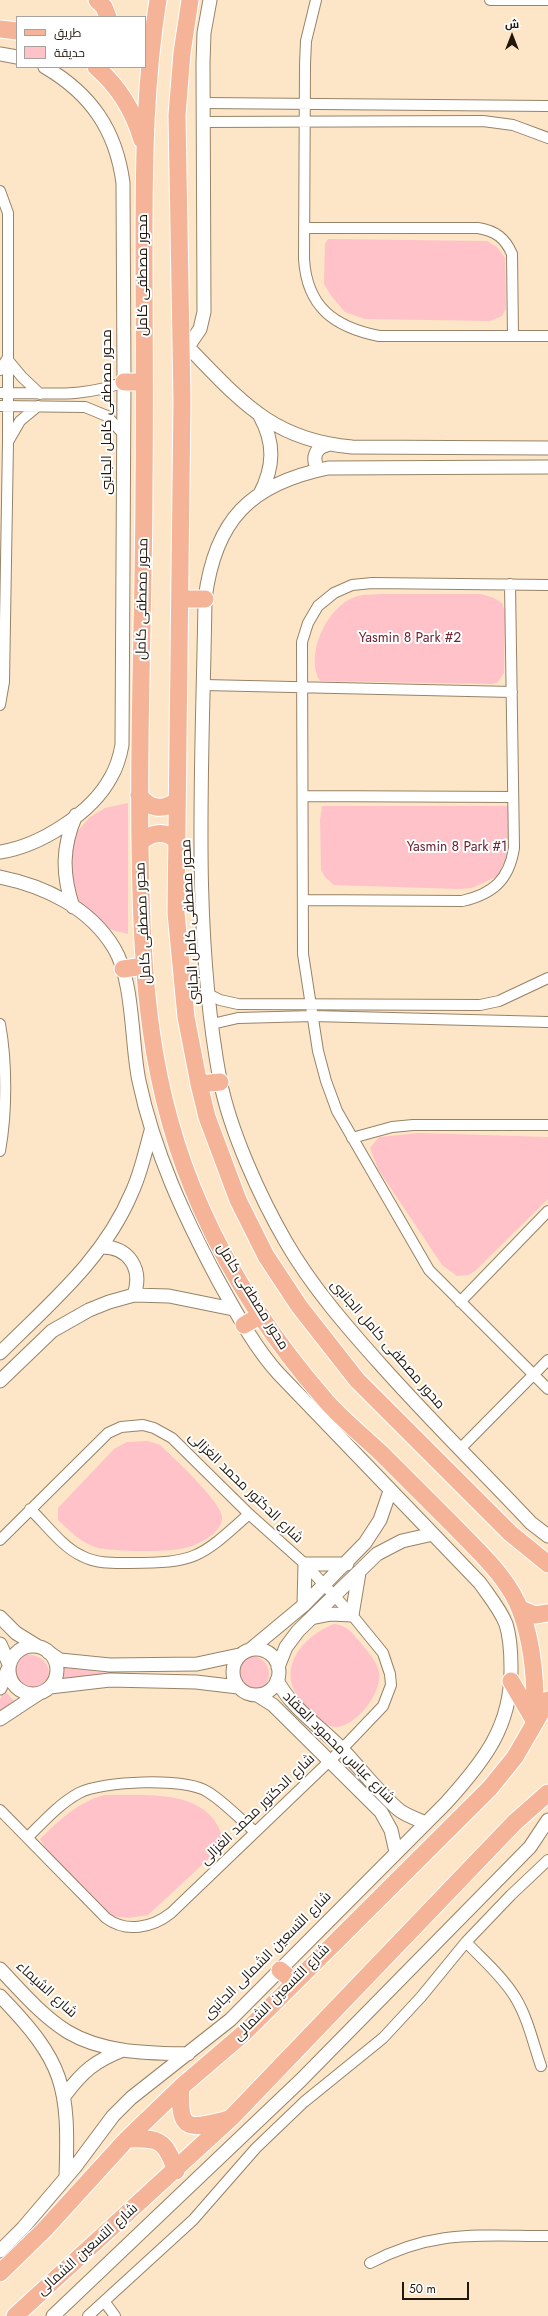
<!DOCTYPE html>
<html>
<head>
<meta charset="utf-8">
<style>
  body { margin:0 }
  #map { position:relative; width:548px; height:2316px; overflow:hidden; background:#fde6c7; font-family:Jost,Cairo,sans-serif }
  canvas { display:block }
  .legend { position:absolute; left:16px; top:16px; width:130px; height:52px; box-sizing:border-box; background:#fff; border:1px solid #a6a39e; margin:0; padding:5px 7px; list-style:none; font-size:12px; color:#20180d }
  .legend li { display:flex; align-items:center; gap:8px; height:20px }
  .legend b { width:20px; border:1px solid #a6a39e }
  .north { position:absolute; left:492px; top:16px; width:40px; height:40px; -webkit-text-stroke:3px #fff; paint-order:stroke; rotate:0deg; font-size:11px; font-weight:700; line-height:16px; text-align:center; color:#20180d }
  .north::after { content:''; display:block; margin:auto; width:14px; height:18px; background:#20180d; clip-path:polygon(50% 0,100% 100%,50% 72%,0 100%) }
  .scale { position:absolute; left:402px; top:2282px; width:67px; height:18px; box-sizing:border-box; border:2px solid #20180d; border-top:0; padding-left:5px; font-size:12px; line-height:14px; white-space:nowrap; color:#20180d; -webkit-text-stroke:3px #fff; paint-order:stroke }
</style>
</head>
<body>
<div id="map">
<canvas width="548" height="2316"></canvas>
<ul class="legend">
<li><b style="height:5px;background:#f5b497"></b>طريق</li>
<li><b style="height:11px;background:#fec2c8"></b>حديقة</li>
</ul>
<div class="north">ش</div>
<div class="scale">50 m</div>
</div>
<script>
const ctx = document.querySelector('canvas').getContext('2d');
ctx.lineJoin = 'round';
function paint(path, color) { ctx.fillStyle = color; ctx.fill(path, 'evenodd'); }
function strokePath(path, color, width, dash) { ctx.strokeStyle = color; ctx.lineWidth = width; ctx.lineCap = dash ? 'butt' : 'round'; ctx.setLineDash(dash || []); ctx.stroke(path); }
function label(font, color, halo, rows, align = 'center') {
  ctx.font = font + ' Jost,Cairo,sans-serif'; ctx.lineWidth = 4; ctx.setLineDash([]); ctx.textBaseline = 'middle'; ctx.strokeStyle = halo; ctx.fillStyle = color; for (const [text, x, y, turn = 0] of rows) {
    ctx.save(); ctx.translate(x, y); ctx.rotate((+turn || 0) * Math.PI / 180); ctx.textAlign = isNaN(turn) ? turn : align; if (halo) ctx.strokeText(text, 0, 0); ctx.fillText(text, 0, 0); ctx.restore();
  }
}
paint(new Path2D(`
  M328,239L487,241L497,247L505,258L506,309L502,316L490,321L365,319L345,312L332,297L324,284L325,244Z
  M380,594H481L494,598L502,603L505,612L504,673L497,683L491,684L320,681C304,654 328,604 358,596C365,594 373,595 380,594Z
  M128,803V934L115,931L98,924L72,896L69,853L77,832L90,817L105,808Z
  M322,806H509V850L498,876L472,888L458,889L334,885L325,877L321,870L320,820Z
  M419,1133L548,1137V1199L475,1271L468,1275L457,1276L442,1265L378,1169L370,1148L379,1137Z
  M148,1441L160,1445C173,1457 219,1500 222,1516C224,1533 195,1547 180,1549C165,1552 109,1552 95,1547C80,1542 69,1530 58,1520V1508L114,1449L127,1442Z
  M334,1624C347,1625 352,1633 360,1642C367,1651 377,1661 379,1673C382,1693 357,1725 337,1727C324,1728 311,1712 303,1703C274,1671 301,1637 334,1624Z
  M11 1674a19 19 0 1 1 38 0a19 19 0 1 1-38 0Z
  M233 1674a18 18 0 1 1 36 0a18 18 0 1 1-36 0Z
  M60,1667L107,1673L59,1682Z
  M5,1691L14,1701L0,1712V1699Z
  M105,1795C147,1796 209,1787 223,1839L217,1851L148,1915L128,1918L110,1916L47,1851L40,1839C60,1820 77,1802 105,1795Z`), '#fec2c8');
const minor = new Path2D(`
  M316,0L306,41L305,64L304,259C307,307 334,327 379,336H548
  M490,0H548
  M204,103L548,106
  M203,122L483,121L513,125L548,138
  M0,191L8,213V442L4,682L0,705
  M304,228H478C496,231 505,238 512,254L513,336
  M0,370L7,359L22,377L40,394
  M0,393C46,392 79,399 124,382
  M0,406L85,407L107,416L124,435
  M9,440L20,421L38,406
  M548,585L372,583L352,585L334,593L318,606L308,623L302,642L303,954L318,1051L326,1081L337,1111L429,1270L548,1389
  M204,685L512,692
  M303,796L513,797
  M303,900L462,901C493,894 509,880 514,848L510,584
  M208,994L220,1000L238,1004L480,1005L499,1001L548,978
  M0,1024C7,1062 7,1113 0,1151
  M212,1024L238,1018L313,1016L548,1022
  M352,1138L392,1127L413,1125H548
  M460,1302L548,1211
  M460,1449L548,1360
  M30,1509C46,1524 62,1547 82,1556C97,1564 114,1563 130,1563C196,1563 200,1558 249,1514
  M0,1540L108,1433L121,1427L143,1425L154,1428L172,1438L249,1514L305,1564L352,1615L383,1653L390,1674L391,1685L383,1706L342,1749L171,1913C152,1928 126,1933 106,1918L0,1810
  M28,1837C44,1821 59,1804 79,1793C102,1781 185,1777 208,1792C224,1802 239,1818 254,1831
  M466,1942C483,1960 502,1976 515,1997C528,2018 533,2043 541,2066
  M370,2263C434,2229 479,2236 548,2236
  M104,2301L115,2316
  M88,2316L193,2220L256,2148L304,2102L383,2038L421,1997L466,1942L511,1895L548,1860`);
const tertiary = new Path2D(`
  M0,54L17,57
  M182,341C237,396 268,440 352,447L548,448
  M183,354L200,329L204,312L203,63L204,33L210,0
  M548,467L328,468C250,484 215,520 205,599C203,756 191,925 220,1080C230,1131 260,1197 286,1242C312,1287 347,1327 381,1365C429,1419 481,1470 531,1523L548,1536
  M319,470C311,459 315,448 327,445
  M260,494C274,467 275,443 260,416
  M0,852C40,846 92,813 111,777C117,767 120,756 122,745L124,382L123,183C116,130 91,94 45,67
  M0,877C45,886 90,908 114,948C134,981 131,1043 139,1081C154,1152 184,1216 218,1280C236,1312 253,1345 278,1373L480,1583C489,1596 500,1609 506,1624C510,1637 511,1654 511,1667C512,1726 484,1761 446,1803L230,2020L131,2098L113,2116L75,2167L23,2228L0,2251
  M73,907C62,874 62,847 76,815
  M102,1247C129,1247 143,1269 134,1295
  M0,1353C50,1303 104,1259 132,1192C141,1173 145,1152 151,1131
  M0,1381L52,1331L89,1310L109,1302L134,1295L169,1296L233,1309
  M304,1605L305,1564H347
  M0,1617L16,1633L37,1646
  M311,1618L331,1614L352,1615L359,1573
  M0,1644L9,1664
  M9 1670a24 24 0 1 1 48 0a24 24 0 1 1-48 0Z
  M251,1649L304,1605L365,1543L380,1520L390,1491
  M233 1672a23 23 0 1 1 46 0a23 23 0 1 1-46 0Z
  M48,1652L60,1660L110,1665L197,1664L239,1655
  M278,1667L286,1647L298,1631L377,1554L402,1541L433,1534
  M277,1680C291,1708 321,1727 342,1749C361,1769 378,1792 399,1810C407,1816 417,1819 426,1823
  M50,1687L110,1680L196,1682L238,1687
  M0,1688L8,1669
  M257,1695L273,1705L381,1812L391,1830L396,1852
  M0,1719L38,1694
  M0,1969C21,1991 42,2016 68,2032C103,2053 148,2053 188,2054
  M0,1996C65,2063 69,2086 66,2177
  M65,2095C83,2071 95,2061 123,2050
  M53,2316L301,2080L530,1847L548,1820`);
const primary = new Path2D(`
  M97,0L104,7L108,17
  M158,0C145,80 144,160 144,241C144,321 145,402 144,482C144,603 138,724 140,844C142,974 147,1087 201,1208C232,1278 276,1344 327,1402C343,1420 363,1436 381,1453C405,1477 429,1501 453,1525C478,1551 509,1578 521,1612C534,1647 536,1685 535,1722
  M190,0L182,53L177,115L182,400L176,913L186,1017L199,1084L207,1117L238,1200L266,1256L299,1306L357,1380L510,1533L548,1564
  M0,29L17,31
  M96,67C118,86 134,112 142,140
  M124,382H144
  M180,599H205
  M139,795C149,809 163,811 176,801
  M140,843C151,832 164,830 176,840
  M123,969L144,966
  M199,1084L220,1082
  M244,1325L261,1315
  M521,1609L535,1615L548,1613
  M511,1681L535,1722
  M280,1970L294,1982
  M181,2087C178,2134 190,2129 229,2119
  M127,2139C159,2138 165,2139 176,2171
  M0,2273L44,2230L127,2139L181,2087L244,2033L490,1788L515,1757L548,1700
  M15,2316L231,2118L515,1822L548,1793`);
strokePath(minor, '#978367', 12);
strokePath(tertiary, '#978367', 15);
strokePath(primary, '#fff', 19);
strokePath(minor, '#fff', 10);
strokePath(tertiary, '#fff', 13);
strokePath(primary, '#f5b497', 17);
label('14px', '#20180d', '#fff', [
  ["محور مصطفى كامل",144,275,-90],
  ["محور مصطفى كامل الجانبى",108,412,-90],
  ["محور مصطفى كامل",143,599,-89],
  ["محور مصطفى كامل الجانبى",191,922,-93],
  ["محور مصطفى كامل",144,923,-93],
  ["محور مصطفى كامل",252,1297,58],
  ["محور مصطفى كامل الجانبى",387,1345,49],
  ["شارع الدكتور محمد الغزالى",245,1488,44],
  ["شارع عباس محمود العقاد",338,1748,45],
  ["شارع الدكتور محمد الغزالى",258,1810,-44],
  ["شارع التسعين الشمالى الجانبى",268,1956,-45],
  ["شارع الشيماء",46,1990,42],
  ["شارع التسعين الشمالى",282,1993,-45],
  ["شارع التسعين الشمالى",88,2250,-42]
]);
label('14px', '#6d2331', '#fff', [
  ["Yasmin 8 Park #2",410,639],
  ["Yasmin 8 Park #1",457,848]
]);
</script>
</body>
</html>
